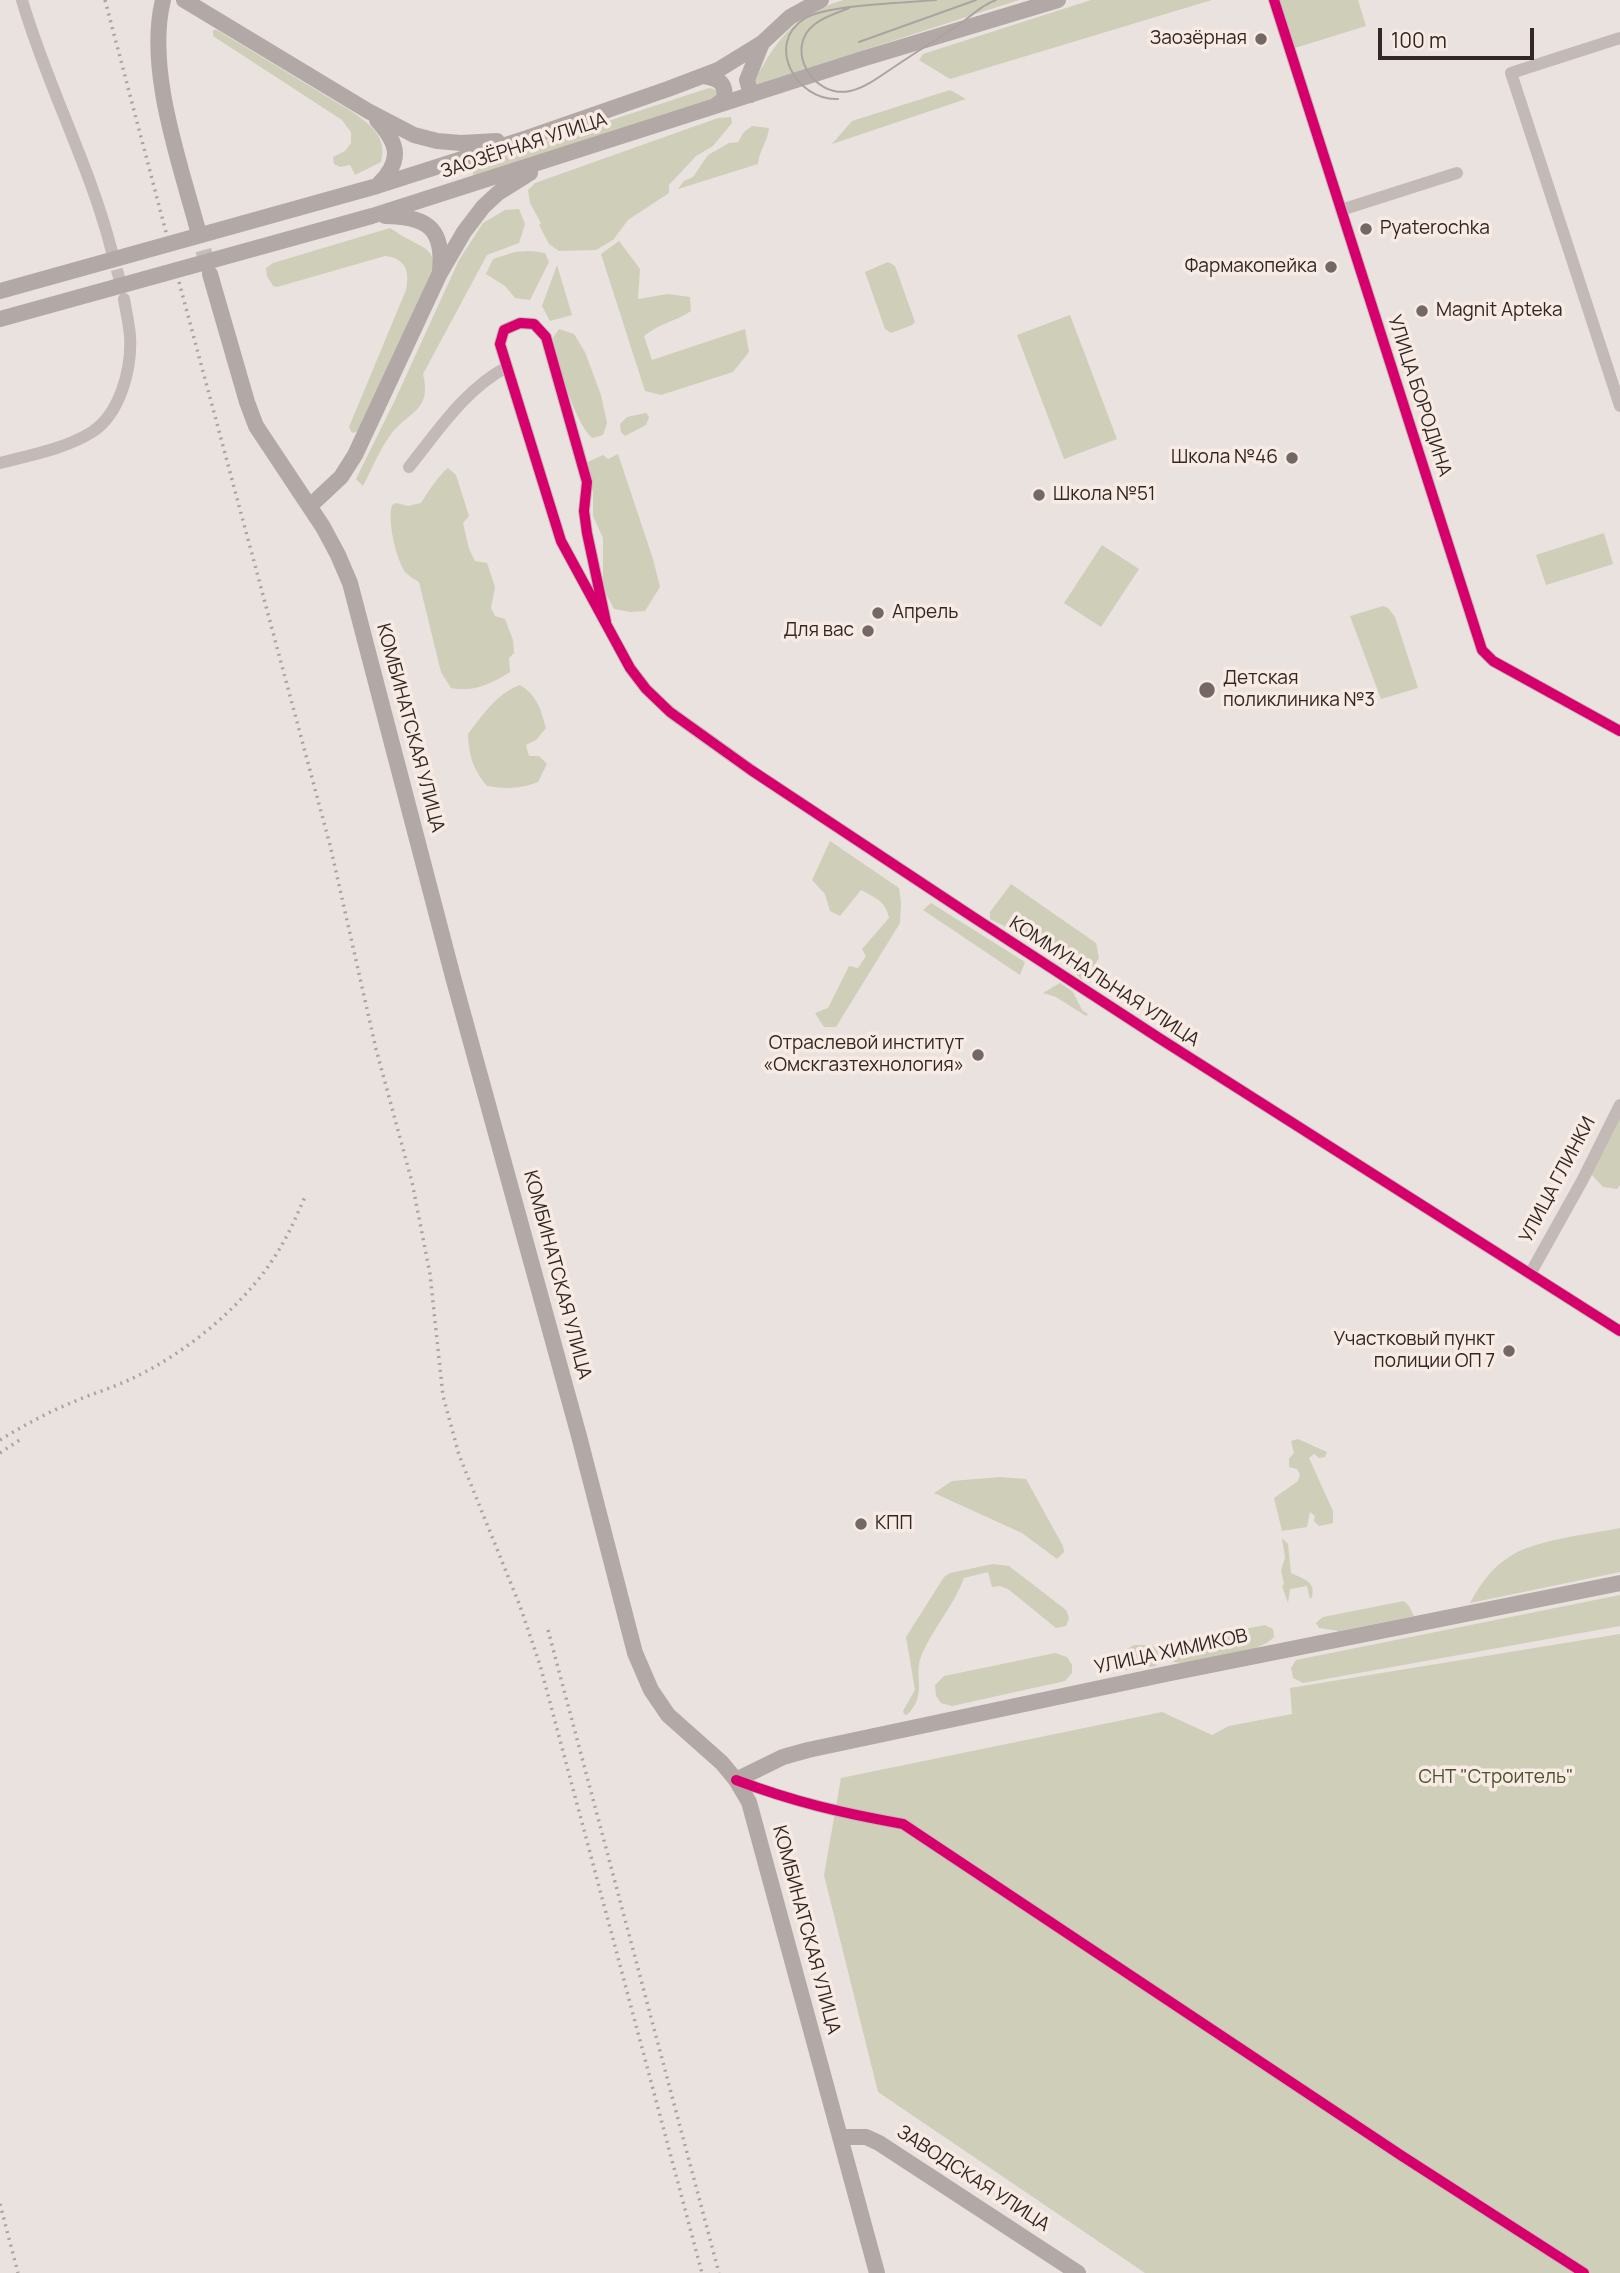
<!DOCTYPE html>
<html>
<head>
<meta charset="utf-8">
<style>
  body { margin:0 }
  #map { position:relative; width:1620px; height:2273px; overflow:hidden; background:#eae2de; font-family:Manrope,sans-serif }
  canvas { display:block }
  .scale { position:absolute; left:1378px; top:28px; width:156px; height:32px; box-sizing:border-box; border:4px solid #332726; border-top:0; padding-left:9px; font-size:21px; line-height:24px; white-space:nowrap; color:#332726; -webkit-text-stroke:5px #f8ebe4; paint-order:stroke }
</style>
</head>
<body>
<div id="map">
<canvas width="1620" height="2273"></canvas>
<div class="scale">100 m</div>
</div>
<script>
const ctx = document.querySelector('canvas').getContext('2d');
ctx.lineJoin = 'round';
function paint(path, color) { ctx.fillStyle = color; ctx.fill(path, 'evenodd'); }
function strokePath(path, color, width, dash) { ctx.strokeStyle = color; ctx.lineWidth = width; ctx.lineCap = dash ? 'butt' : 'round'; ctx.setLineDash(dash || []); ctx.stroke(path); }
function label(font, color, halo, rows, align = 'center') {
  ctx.font = font + ' Manrope,sans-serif'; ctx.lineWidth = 7; ctx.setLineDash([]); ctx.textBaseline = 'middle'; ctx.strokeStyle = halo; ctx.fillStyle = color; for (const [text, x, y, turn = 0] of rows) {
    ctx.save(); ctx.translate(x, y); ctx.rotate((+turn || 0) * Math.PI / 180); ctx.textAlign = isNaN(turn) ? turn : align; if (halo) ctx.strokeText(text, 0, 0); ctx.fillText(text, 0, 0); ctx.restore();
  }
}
paint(new Path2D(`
  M843,0H1019L756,85L754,82C778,37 794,16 843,0Z
  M1091,0H1212L950,79L919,60L923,54Z
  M1280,0H1358L1366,26L1295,48Z
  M213,30H217L351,111C370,124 388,137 381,162L355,175L350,165L340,167L334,164L333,157L345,151L351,143V132L342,120L213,36Z
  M709,88L714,89L718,93L715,100L474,177L471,166Z
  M950,90L966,99L832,144L852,121Z
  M731,117L732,123L713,146L696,156L669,185V193L628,220L613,240L596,250L559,251L549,244L539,225L541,223L530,203L528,190L535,183L718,118Z
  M752,126L769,128C768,141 759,150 758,164L678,189L684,181L693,177L708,155L729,143L738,142L744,132Z
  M519,209L525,224L519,243L487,255L423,374C432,411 409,411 392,433C380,448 372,469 363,486L356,479L395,400L459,260L483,223L505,210Z
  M390,228C397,232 403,237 410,240C428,250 436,251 432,274L359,431L352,433L349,427L406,290C410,272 406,258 385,256L277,287L273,286L267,276L266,268L273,263Z
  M619,241L640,269L638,299L668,294L690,297L691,311C676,321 658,324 644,336L652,360L745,329L749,352L733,372L661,395L645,391L601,254Z
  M531,251L545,253L549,262L530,300L515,298L505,286L486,274L493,259L515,252Z
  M888,262L895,266L915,322L912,325L891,333L885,329L865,272Z
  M557,265L572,315L550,321L542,306Z
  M1070,315L1117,439L1064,459L1017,335Z
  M559,329L574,334L585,352L601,395L607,423L603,435L592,438C573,420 559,364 553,338Z
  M646,413L649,417L646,425L625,436L621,432L620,424L627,417Z
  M618,454L653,559L660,587L645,611L630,612L614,609L603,588V538L593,516V493L588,462L603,455L608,459Z
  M448,468L456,475L469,516L463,523L469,549L475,561L487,563L495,587L491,608L495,616L505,619L513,640L514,653L509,658L510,672C493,683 472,693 451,688L441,672L419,582C414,579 409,576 405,572C396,558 387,521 392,505L396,503L408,506L421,503C427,493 439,475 448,468Z
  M1604,533L1613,564L1546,585L1536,555Z
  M1102,545L1139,569L1101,627L1064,603Z
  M1383,606L1388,608L1395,617L1418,688L1381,699L1350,616Z
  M520,685C537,695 541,710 546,728L536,740L526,745L529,756H539L547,764L538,782C520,789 506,789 487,786C473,769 469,756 468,734C482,716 497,693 520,685Z
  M830,841L899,888L901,903L900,923L836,1027H824L815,1013L828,1008L849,966L858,968L866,956L862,949L889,918C886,901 874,897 861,890L840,916L830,911L825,894L812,880Z
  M1011,884L1096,943L1099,958L1086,978L1081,979L1060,957L1029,934L1014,931L990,919V912Z
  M931,903L1025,962L1020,975L923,910Z
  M1060,983L1073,992L1082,1010L1088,1014L1086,1016L1056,997L1043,993Z
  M1620,1115V1185L1617,1189L1603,1187L1591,1174Z
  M1298,1439L1327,1452L1325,1457L1319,1458L1314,1454L1309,1458L1333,1511V1523L1319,1526L1314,1521L1315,1516L1310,1512L1307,1527L1282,1531L1274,1498L1298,1481L1300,1474L1297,1469L1289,1467V1459L1294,1453L1291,1441Z
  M1000,1477L1026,1479L1063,1546L1064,1552L1057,1559L1022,1533L934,1493L952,1481Z
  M1620,1528V1572L1470,1603C1479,1586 1492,1567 1509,1557C1533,1540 1590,1534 1620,1528Z
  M1282,1538L1288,1544L1291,1573C1303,1579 1316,1581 1312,1597L1310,1599L1307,1586L1290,1589L1288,1603L1282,1586L1284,1584L1281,1570L1285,1558Z
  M993,1564L1009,1566L1066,1610L1069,1618L1066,1626L1056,1628L1008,1589L1000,1586L992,1587L988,1572L964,1578C954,1605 934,1627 922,1654C912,1677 929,1693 907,1715L904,1714L903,1711L915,1690L906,1637L944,1577L950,1573Z
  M1620,1595V1626L1303,1683L1293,1678L1291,1668L1296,1660Z
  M1404,1601L1409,1606L1414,1616L1339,1631L1319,1628L1316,1623L1323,1617Z
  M1265,1625L1273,1629L1274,1637C1260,1654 1203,1659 1181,1663L1174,1662L1167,1647L1174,1643Z
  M1620,1634V2273H1145L878,2092L824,1875L841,1778L1162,1712L1212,1735L1229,1726L1292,1714L1290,1688Z
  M1134,1645H1149L1157,1648L1159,1661L1156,1666L1127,1670L1104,1664Z
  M1055,1653L1067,1657L1072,1665V1673L1065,1681L952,1706L941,1703L936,1696L935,1685L944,1676Z`), '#cfceb8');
strokePath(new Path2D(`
  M112,252L123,292`), '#c5bdb9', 12, [12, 6]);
strokePath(new Path2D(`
  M197,227L210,274`), '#c5bdb9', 16, [16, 8]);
strokePath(new Path2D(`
  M22,0C47,86 90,165 112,252
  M1274,0L1482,650L1493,661L1620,731
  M1620,38L1511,73L1620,406
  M1341,210L1457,173
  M0,463C30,455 65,449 92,432C120,414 132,369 130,336C129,324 126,311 124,299
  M409,467C438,431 465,389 507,367
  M606,622L587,533L584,511L587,482L546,337L534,324L520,323L504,330L500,344L561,541L630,668L646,689L670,712L751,770L973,917L1162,1040L1620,1331
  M1530,1274L1582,1181L1620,1105
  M736,1780C794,1802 842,1813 903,1824L1402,2156L1584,2273`), '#c3bab7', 12);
strokePath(new Path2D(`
  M163,0C146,68 179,160 197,227
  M184,0L368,111L414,135L437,141L461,143L497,141
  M703,76C717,78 727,82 724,99L715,106
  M751,95L747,80L762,43
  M377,120C398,143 403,160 379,184
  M385,216C425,217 444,226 440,270
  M210,274L247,402L256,426L323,527L338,555L350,583L453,977L579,1436L635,1653L651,1690L668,1715L722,1763L736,1780L749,1802L877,2273
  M0,291L377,186L527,138L668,89L718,70L762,43L790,17L821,0
  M0,319L372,216L862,59L1058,0
  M310,506L341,477L355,455L439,275L464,232L483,207L498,193L530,173
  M736,1780L783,1757L808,1750L1166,1674L1620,1583
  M840,2137H866L879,2143L1078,2273`), '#b2a9a6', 16);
strokePath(new Path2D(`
  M849,8C838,13 825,16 815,24C783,48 813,99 850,91C866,88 883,74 897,65C918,51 939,38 960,24C971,16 983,4 996,0
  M859,42L976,0
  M838,99C796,101 765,44 804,19C826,4 906,3 936,0`), '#aba3a1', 2);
strokePath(new Path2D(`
  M105,0L167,236
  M179,282L330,845L376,1049L412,1182L430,1274L443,1396L459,1455L520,1606L540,1665L702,2273
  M0,1440C23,1426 46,1413 71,1403C91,1394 112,1388 131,1379C189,1352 253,1299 284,1241C292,1227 298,1212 305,1197
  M0,1453L21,1439
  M548,1630L719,2273
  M0,2204L18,2273`), '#aba3a1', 3.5, [2, 5]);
strokePath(new Path2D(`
  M1274,0L1482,650L1493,661L1620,731
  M606,622L587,533L584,511L587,482L546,337L534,324L520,323L504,330L500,344L561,541L630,668L646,689L670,712L751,770L973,917L1162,1040L1620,1331
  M736,1780C794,1802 842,1813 903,1824L1402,2156L1584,2273`), '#d6006c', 10);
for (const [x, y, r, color] of [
  [1261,39,7,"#736866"],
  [1366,229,7,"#736866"],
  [1331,267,7,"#736866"],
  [1422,311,7,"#736866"],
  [1292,458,7,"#736866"],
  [1039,495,7,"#736866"],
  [878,613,7,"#736866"],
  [868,631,7,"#736866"],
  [1207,690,9,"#736866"],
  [978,1055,7,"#736866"],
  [1509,1351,7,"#736866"],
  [861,1524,7,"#736866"]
]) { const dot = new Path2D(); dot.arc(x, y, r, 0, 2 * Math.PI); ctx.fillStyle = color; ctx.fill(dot); strokePath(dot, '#f8ebe4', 2.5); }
label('19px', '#332726', '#f8ebe4', [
  ["Заозёрная",1247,39],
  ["Pyaterochka",1380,229,"left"],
  ["Фармакопейка",1317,267],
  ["Magnit Apteka",1436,311,"left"],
  ["Школа №46",1278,458],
  ["Школа №51",1053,495,"left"],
  ["Апрель",892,613,"left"],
  ["Для вас",854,631],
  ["Детская",1223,679,"left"],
  ["поликлиника №3",1223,701,"left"],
  ["Отраслевой институт",964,1044],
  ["«Омскгазтехнология»",964,1066],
  ["Участковый пункт",1495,1340],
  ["полиции ОП 7",1495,1362],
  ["КПП",875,1524,"left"]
], 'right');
label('19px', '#332726', '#f8ebe4', [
  ["ЗАОЗЁРНАЯ УЛИЦА",524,146,-18],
  ["УЛИЦА БОРОДИНА",1419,396,72],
  ["КОМБИНАТСКАЯ УЛИЦА",410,728,75],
  ["КОММУНАЛЬНАЯ УЛИЦА",1104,982,33],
  ["УЛИЦА ГЛИНКИ",1558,1180,-62],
  ["КОМБИНАТСКАЯ УЛИЦА",557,1275,75],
  ["УЛИЦА ХИМИКОВ",1171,1652,-12],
  ["КОМБИНАТСКАЯ УЛИЦА",806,1930,75],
  ["ЗАВОДСКАЯ УЛИЦА",973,2179,33]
]);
label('19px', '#4b512b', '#f8ebe4', [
  ["СНТ \"Строитель\"",1496,1778]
]);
</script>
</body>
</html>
